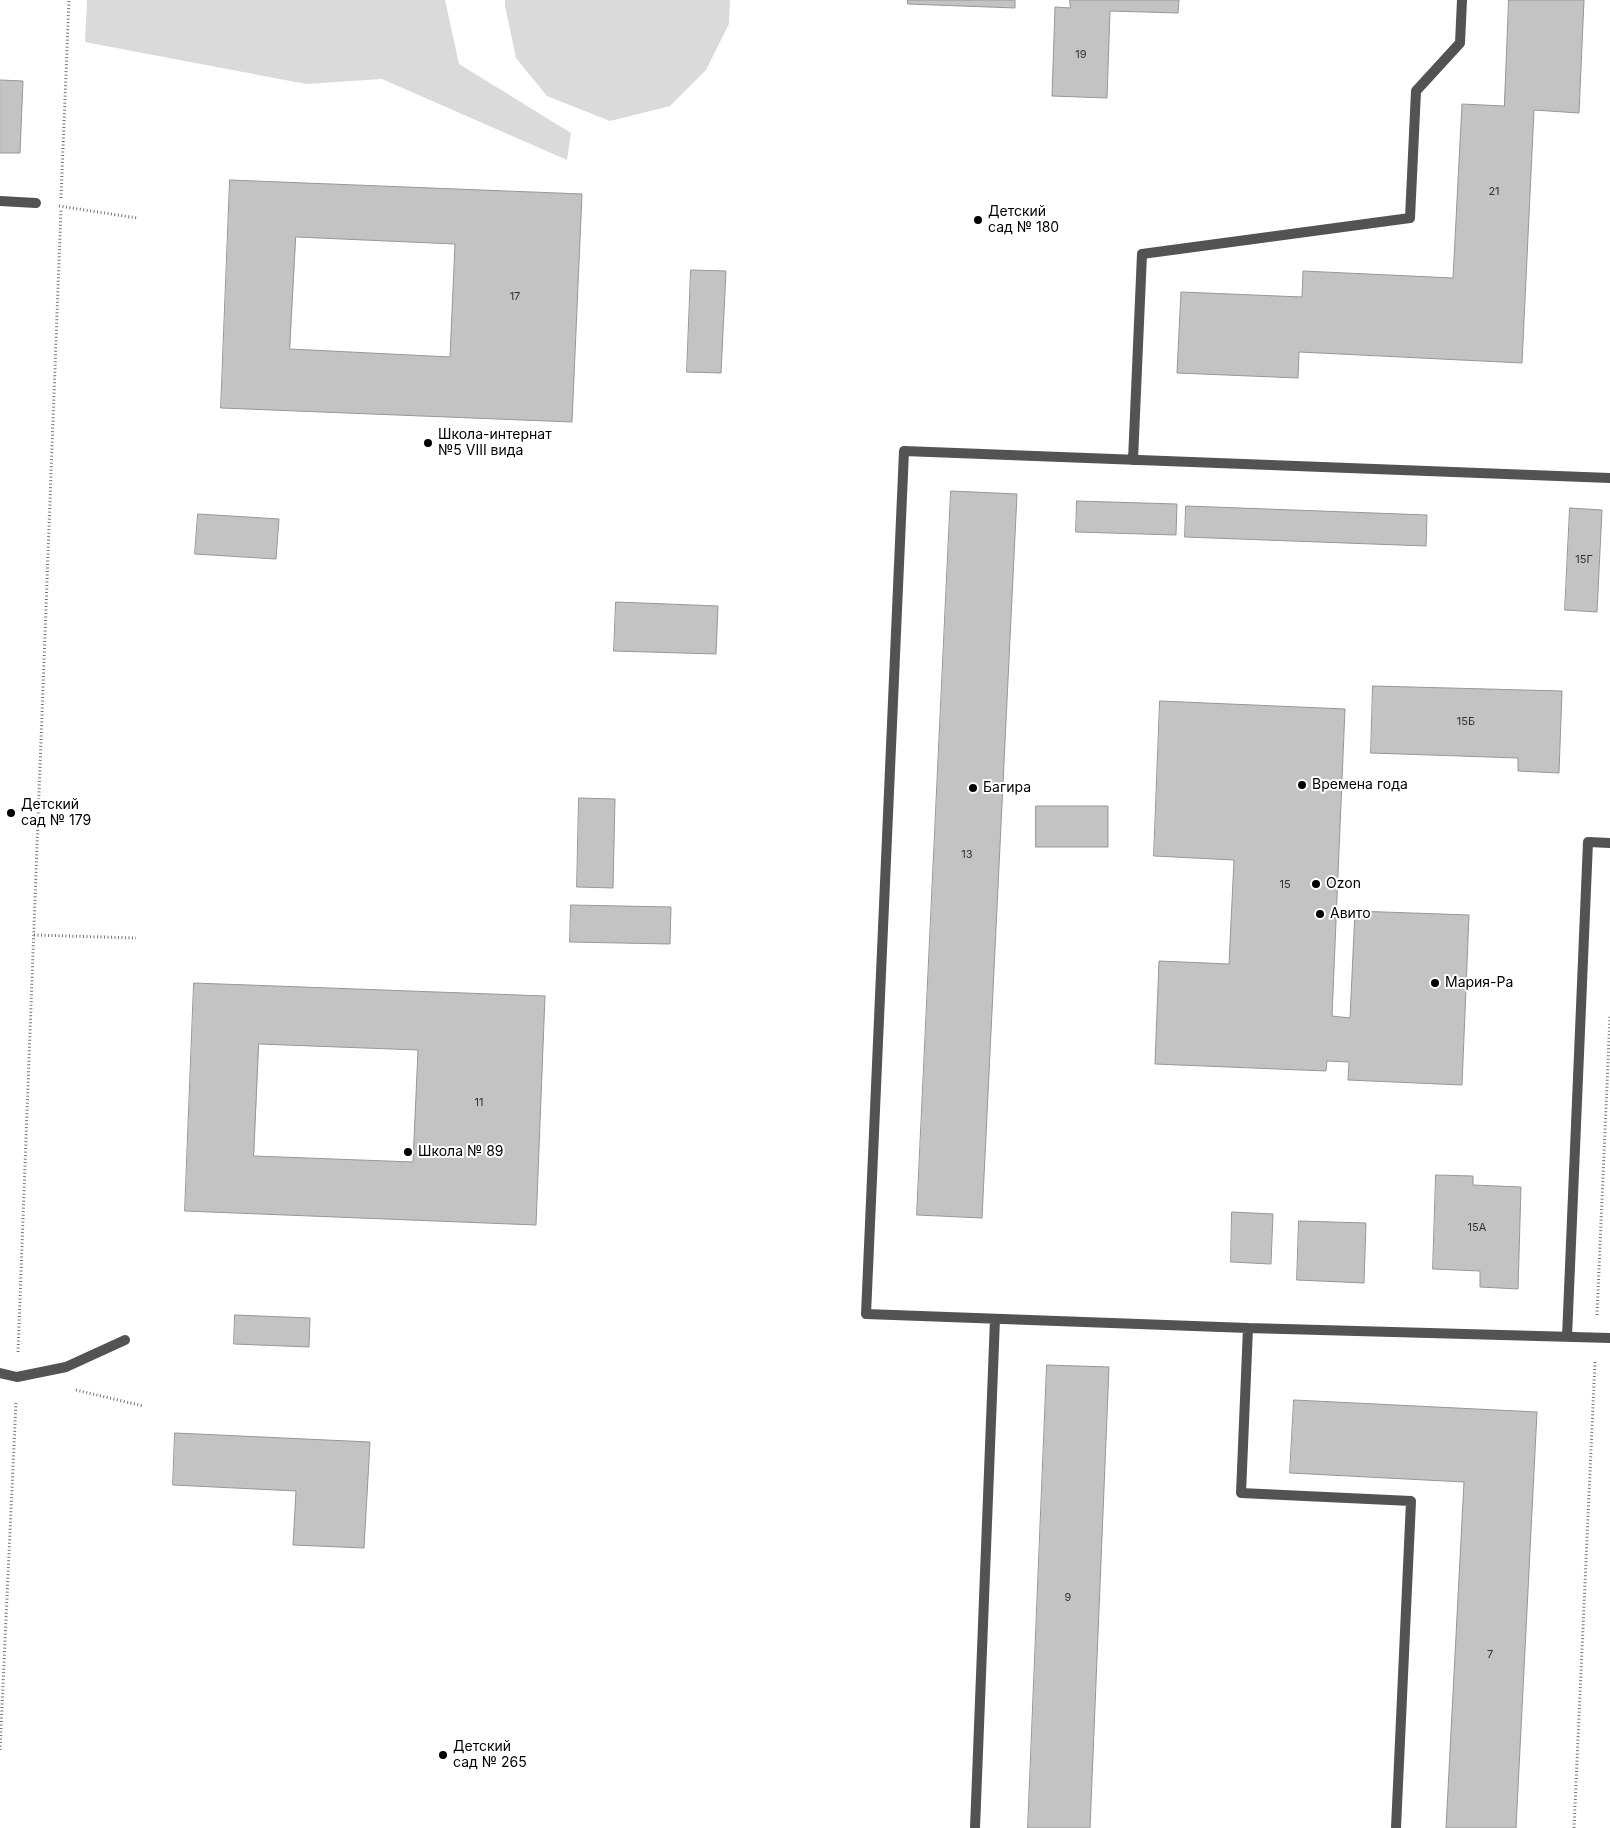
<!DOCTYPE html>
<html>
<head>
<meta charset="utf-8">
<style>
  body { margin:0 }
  canvas { display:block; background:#fff }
</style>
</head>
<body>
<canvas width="1610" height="1828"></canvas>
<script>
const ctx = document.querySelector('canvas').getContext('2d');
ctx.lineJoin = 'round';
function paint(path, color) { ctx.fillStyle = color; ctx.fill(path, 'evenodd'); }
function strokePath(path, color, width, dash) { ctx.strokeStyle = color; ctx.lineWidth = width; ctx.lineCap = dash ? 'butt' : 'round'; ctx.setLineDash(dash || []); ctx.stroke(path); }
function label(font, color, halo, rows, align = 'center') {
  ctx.font = font + ' Inter,sans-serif'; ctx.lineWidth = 4; ctx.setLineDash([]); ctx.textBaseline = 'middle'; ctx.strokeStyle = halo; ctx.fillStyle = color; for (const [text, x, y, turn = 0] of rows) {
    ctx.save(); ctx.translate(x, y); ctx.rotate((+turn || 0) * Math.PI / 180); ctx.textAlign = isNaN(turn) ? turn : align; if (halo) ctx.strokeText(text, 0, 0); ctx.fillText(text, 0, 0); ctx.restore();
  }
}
paint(new Path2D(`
  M87,0H445L459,64L571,133L567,160L382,79L306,84L85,42Z
  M505,0H730L729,24L706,70L670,106L610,121L547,96L516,58L505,6Z`), '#dadada');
const building = new Path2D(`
  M908,0H1015V8L908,4Z
  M1070,0H1179L1178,13L1110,11L1107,98L1052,96L1055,7L1070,8Z
  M1509,0H1584L1579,113L1534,110L1522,363L1299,352L1298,378L1177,373L1181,292L1302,297L1303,271L1453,278L1462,104L1504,106Z
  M0,80L23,81L20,153H0Z
  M230,180L582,194L572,422L221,408ZM296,237L455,244L450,357L290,349Z
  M691,270L726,271L721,373L687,372Z
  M951,491L1017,494L982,1218L917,1215Z
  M1077,501L1177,504L1176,535L1076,532Z
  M1186,506L1427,515L1426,546L1185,537Z
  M1570,508L1602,510L1597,612L1565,610Z
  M198,514L279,519L276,559L195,554Z
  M616,602L718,606L716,654L614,651Z
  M1373,686L1562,691L1559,773L1518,771V758L1371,753Z
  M1160,701L1345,709L1332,1016L1350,1018L1355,911L1469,915L1462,1085L1348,1080L1349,1062L1327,1061L1326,1071L1155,1064L1159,961L1229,964L1234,860L1154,856Z
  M579,798L615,799L613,888L577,887Z
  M1036,806H1108V847H1036Z
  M571,905L671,907L670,944L570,942Z
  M194,983L545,996L536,1225L185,1211ZM259,1044L418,1050L413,1162L254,1156Z
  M1436,1175L1473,1176V1185L1521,1187L1518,1289L1480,1287V1271L1433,1269Z
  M1232,1212L1273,1214L1271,1264L1231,1262Z
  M1299,1221L1366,1223L1364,1283L1297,1280Z
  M235,1315L310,1318L309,1347L234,1344Z
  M1047,1365L1109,1367L1090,1828H1028Z
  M1294,1400L1537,1412L1516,1828H1446L1464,1482L1290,1473Z
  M175,1433L370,1442L364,1548L293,1545L296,1491L173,1485Z`);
paint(building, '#c3c3c3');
strokePath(building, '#979797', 1);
strokePath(new Path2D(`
  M61,198L69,0
  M59,206L137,218
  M34,935L136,938
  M1597,1315L1610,1016
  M18,1352L61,209
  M76,1390L143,1406
  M0,1750L16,1401
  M1574,1828L1595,1361`), '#757575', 3, [1, 2.5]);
strokePath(new Path2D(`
  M0,201L36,203
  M1133,460L1142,254L1410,218L1416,91L1460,43L1462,0
  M1610,478L904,451L866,1314L1248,1328L1610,1338
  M1248,1328L1241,1493L1411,1501L1396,1828
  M1567,1337L1588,842L1610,843
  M0,1373L17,1377L66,1367L125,1340
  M975,1828L995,1319`), '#535353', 10);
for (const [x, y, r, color] of [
  [978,220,5,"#000"],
  [428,443,5,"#000"],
  [1302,785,5,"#000"],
  [973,788,5,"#000"],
  [11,813,5,"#000"],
  [1316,884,5,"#000"],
  [1320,914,5,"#000"],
  [1435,983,5,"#000"],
  [408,1152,5,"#000"],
  [443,1755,5,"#000"]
]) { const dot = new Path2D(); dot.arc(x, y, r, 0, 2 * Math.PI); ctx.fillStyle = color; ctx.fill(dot); strokePath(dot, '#fff', 2); }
label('11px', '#313131', null, [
  ["19",1081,55],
  ["21",1494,192],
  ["17",515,297],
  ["15Г",1584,560],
  ["15Б",1466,722],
  ["13",967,855],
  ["15",1285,885],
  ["11",479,1103],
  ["15А",1477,1228],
  ["9",1068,1598],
  ["7",1490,1655]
]);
label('14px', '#000', '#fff', [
  ["Детский",988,212],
  ["сад № 180",988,228],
  ["Школа-интернат",438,435],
  ["№5 VIII вида",438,451],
  ["Времена года",1312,785],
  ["Багира",983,788],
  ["Детский",21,805],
  ["сад № 179",21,821],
  ["Ozon",1326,884],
  ["Авито",1330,914],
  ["Мария-Ра",1445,983],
  ["Школа № 89",418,1152],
  ["Детский",453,1747],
  ["сад № 265",453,1763]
], 'left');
</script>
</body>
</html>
